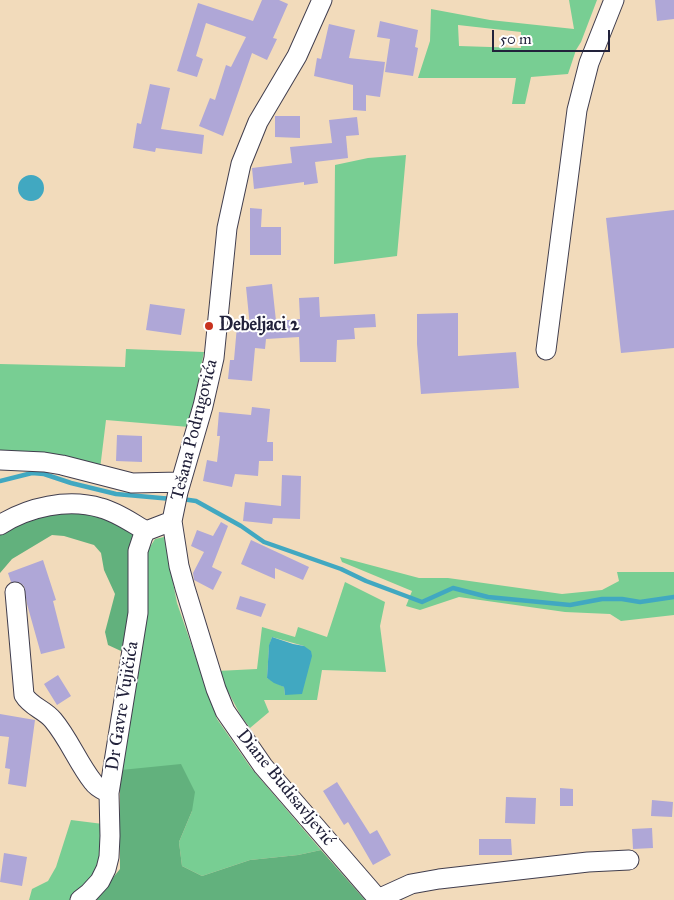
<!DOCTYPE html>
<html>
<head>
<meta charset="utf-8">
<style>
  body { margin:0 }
  #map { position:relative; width:674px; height:900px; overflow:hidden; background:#f2dbbb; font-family:"IM FELL Great Primer",serif }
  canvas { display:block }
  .scale { position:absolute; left:492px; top:30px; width:118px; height:22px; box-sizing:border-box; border:2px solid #22223b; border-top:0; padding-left:6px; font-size:15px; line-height:18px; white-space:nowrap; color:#22223b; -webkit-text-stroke:4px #fff; paint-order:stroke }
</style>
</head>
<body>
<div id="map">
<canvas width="674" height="900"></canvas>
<div class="scale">50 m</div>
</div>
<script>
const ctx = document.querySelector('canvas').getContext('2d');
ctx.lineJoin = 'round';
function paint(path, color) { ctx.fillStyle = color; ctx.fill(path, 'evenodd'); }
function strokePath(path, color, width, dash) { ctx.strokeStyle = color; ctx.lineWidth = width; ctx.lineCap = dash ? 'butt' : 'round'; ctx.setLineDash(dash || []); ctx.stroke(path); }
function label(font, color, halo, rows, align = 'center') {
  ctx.font = font + ' "IM FELL Great Primer",serif'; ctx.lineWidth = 4; ctx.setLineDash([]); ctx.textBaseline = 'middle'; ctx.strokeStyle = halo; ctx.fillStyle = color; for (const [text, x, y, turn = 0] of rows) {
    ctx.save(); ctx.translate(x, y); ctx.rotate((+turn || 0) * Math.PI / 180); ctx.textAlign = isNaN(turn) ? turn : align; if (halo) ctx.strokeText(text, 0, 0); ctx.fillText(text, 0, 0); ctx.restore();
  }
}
paint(new Path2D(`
  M569,0H597L581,42L576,50L568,74L531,77L525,104H512L516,78H418L430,41L431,9L490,20L574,29ZM458,25L521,32V48L459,46Z
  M406,155L397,256L334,264L335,165L368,158Z
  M126,349L204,352L189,427L106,420L100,469L0,455V364L125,367Z
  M164,537L177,603L217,719L251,768L321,850L298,855L250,860L202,876L182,866L179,842L192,811L121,770L141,638L148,611L143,558L155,539Z
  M340,557L419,578H448L562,594L602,590L619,581L617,572H674V615L621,621L610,614L565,612L459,597L420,610L406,606L412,591L342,562Z
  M345,582L385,602L380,626L386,672L322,670L317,700H264L269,712L250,728L241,716L217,671L257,669L262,627L295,637L298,627L327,637ZM272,637L304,646L285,695L284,687L267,678L269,646Z
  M71,820L103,824C102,834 103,845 102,855C98,875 83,887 70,900H29L32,889L48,881L56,867Z`), '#78ce93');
paint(new Path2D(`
  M97,511L138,533L132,607L121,651L108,645L105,632L115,594L104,570L101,553L94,545L64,536L52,535L12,559L0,573V530L33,514Z
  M181,764L195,792L192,811L179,842L182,866L202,876L250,860L298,855L321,850L365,900H95L120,869V784L121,770Z`), '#62b17d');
paint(new Path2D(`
  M18 188a13 13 0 1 1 26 0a13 13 0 1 1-26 0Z
  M272,637L293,644L304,646L311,651L312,656L302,694L285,695L284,687L274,683L267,678L269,645Z`), '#41a8c1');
strokePath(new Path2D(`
  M0,481L32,473L44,474L71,483L116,494L172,499
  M182,499L196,501L241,526L264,542L341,569L366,581L422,602L453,588L488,597L570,605L602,599H622L640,602L674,597`), '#41a8c1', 4.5);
paint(new Path2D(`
  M262,0H279L288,4L273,38L277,39L267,60L252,53L223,136L199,126L210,98L215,100L226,65L231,67L246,37L206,23L196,56L203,59L197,77L177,71L198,3L253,21Z
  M655,0H674V19L657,21Z
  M380,21L418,30L415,47L418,48L413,76L385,72L390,39L377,37Z
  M329,24L355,30L349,58L385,62L380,97L366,95V111L353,110V85L314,76L317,58L321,59Z
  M150,84L170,88L161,129L204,135L202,154L156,148L155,152L133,148L137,123L141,124Z
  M275,116H300V138L275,137Z
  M357,117L359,135L346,136L348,158L315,162L318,183L304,185V182L254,189L252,168L292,163L290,147L332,143L329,120Z
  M250,208L262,209L261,227H281V255H250Z
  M674,210V348L621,353L606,218Z
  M272,284L276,321L300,319L299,298L319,297L320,317L375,314L376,327L354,328L355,339L337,340L336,362H300L299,337L266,339L265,349L255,348L252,381L228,379L230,360H234L237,326L250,327L246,287Z
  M150,304L185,309L181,335L146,330Z
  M458,313V356L516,352L519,388L421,394L417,344V314Z
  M252,407L270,409L267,442H273V461H259L258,476L235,474L232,487L203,481L207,460L217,462L220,436H217L219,412L251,415Z
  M117,435L142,436V462L116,461Z
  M282,475L301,476L300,519L273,518L272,524L243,521L245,502L281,506Z
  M221,522L228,526L212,567L222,572L213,590L194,580L193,573L204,552L191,546L197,530L213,536Z
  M251,540L309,567L303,580L275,568V579L241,564Z
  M43,560L56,600L53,601L65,648L41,654L27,604L24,586L19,582H11L8,573Z
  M240,596L266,604L261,617L236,609Z
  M58,675L71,696L57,705L44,684Z
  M0,714L35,720L26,787L8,784L10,769L5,768L9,737L0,736Z
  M337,782L370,834L377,830L391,855L373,865L348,822L344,825L323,791Z
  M560,788L573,789V806H560Z
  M506,797L536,798L535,824L505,823Z
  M652,800L673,802L672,817L651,816Z
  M652,828L653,848L633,849L632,829Z
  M479,839H511L512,855H479Z
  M4,853L27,857L22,886L0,882Z`), '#afa7d7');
const minor = new Path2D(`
  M322,0L297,56L258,122L241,164L227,228L214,358L203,406L178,492L172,521L179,566L185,588L216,689L225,711L263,766L379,900
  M546,350L577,110L589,63L614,0
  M0,460L44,462L62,465L132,483L181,482
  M0,525C28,507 68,498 101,508C117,512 132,523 146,531
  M15,592L24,695C31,707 44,709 53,720C69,739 78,763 93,782C97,788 103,790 109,793
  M378,899L411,884L439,879L588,862L629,860
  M80,900L89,893L100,881L106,869L109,857L110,836L109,793L138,613V551L143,536L146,531L172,521`);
strokePath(minor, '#413e4e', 21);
strokePath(minor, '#fff', 19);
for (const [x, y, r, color] of [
  [209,326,5,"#c8321e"]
]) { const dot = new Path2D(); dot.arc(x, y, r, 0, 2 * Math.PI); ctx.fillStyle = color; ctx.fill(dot); strokePath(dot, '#fff', 2); }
label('bold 18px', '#22223b', '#fff', [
  ["Debeljaci 2",219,326]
], 'left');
label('18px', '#22223b', '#fff', [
  ["Tešana Podrugovića",195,430,-76],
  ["Dr Gavre Vujičića",123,706,-81],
  ["Diane Budisavljević",285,788,51]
]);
</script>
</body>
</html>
